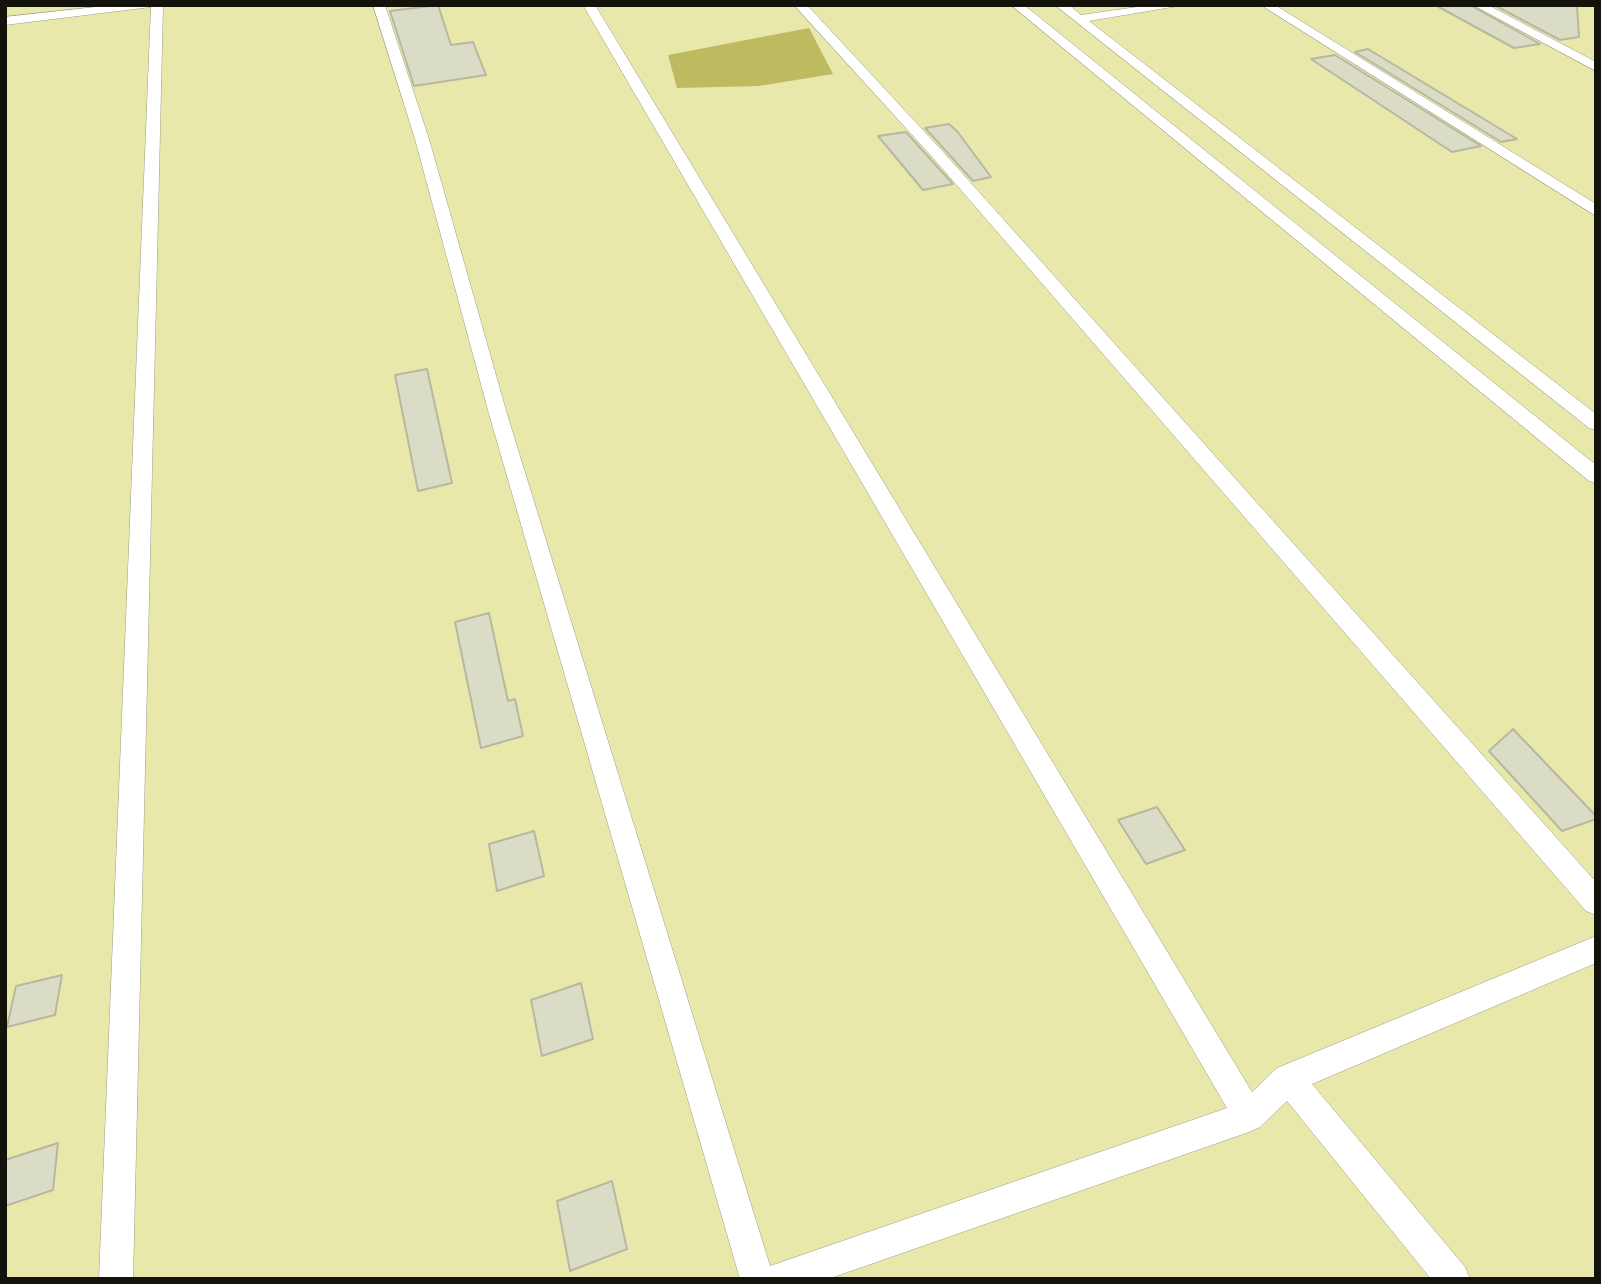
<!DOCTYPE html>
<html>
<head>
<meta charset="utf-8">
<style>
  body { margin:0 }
  #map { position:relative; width:1601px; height:1284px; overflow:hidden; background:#fcfce5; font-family:"Exo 2",sans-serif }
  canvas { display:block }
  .frame { position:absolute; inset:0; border:7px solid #13130b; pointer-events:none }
</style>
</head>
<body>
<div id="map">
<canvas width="1601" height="1284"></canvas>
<div class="frame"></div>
</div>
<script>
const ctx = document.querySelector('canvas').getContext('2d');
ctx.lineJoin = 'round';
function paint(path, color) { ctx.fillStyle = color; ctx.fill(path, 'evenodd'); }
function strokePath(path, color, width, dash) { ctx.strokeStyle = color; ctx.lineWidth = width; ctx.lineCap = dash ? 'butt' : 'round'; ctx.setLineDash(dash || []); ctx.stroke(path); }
paint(new Path2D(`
  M5,5H1596V1279H5Z`), '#e9e8ab');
paint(new Path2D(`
  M809,28L833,74L759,86L677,88L668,55Z`), '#bdba60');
const building = new Path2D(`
  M438,5L451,45L473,42L486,75L414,86L390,11Z
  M1435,5H1470L1540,44L1514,48Z
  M1494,5H1577L1579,37L1560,40Z
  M1368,49L1517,139L1501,142L1355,52Z
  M1335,55L1481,146L1452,152L1311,59Z
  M949,124L957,131L991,177L973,181L925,128Z
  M906,132L933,162L953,184L923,190L878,136Z
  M427,369L452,483L418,491L395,375Z
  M489,613L508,701L515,699L523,736L481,748L455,622Z
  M1513,729L1596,816V819L1562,831L1489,751Z
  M1157,807L1185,850L1146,864L1118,820Z
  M534,831L544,876L497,891L489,844Z
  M62,975L55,1015L7,1027L16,986Z
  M581,983L593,1039L542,1056L531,1000Z
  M58,1143L53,1190L5,1206V1160Z
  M612,1181L627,1249L570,1271L557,1201Z`);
paint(building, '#dbdcc5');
strokePath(building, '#b8b8a2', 2);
const lane = new Path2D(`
  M114,5H163L133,1279H99L151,7L5,25V17Z
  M373,5H385L429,139L507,414L770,1266L1227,1108L583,5H595L1252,1092L1277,1068L1596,936V963L1312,1084L1465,1267L1470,1279H1431L1287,1101L1260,1127L1249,1132L828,1279H740L489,414L415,139Z
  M794,5H807L945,154L1596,882V915L1586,911L935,160Z
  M1011,5H1024L1596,465V483L1589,481Z
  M1055,5H1069L1081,15L1151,5H1184L1089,21L1596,414V430L1589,428Z
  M1261,5H1275L1596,204V216Z
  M1473,5H1488L1596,62V71Z`);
strokePath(lane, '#9d9d87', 1);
paint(lane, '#fff');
</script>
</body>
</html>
